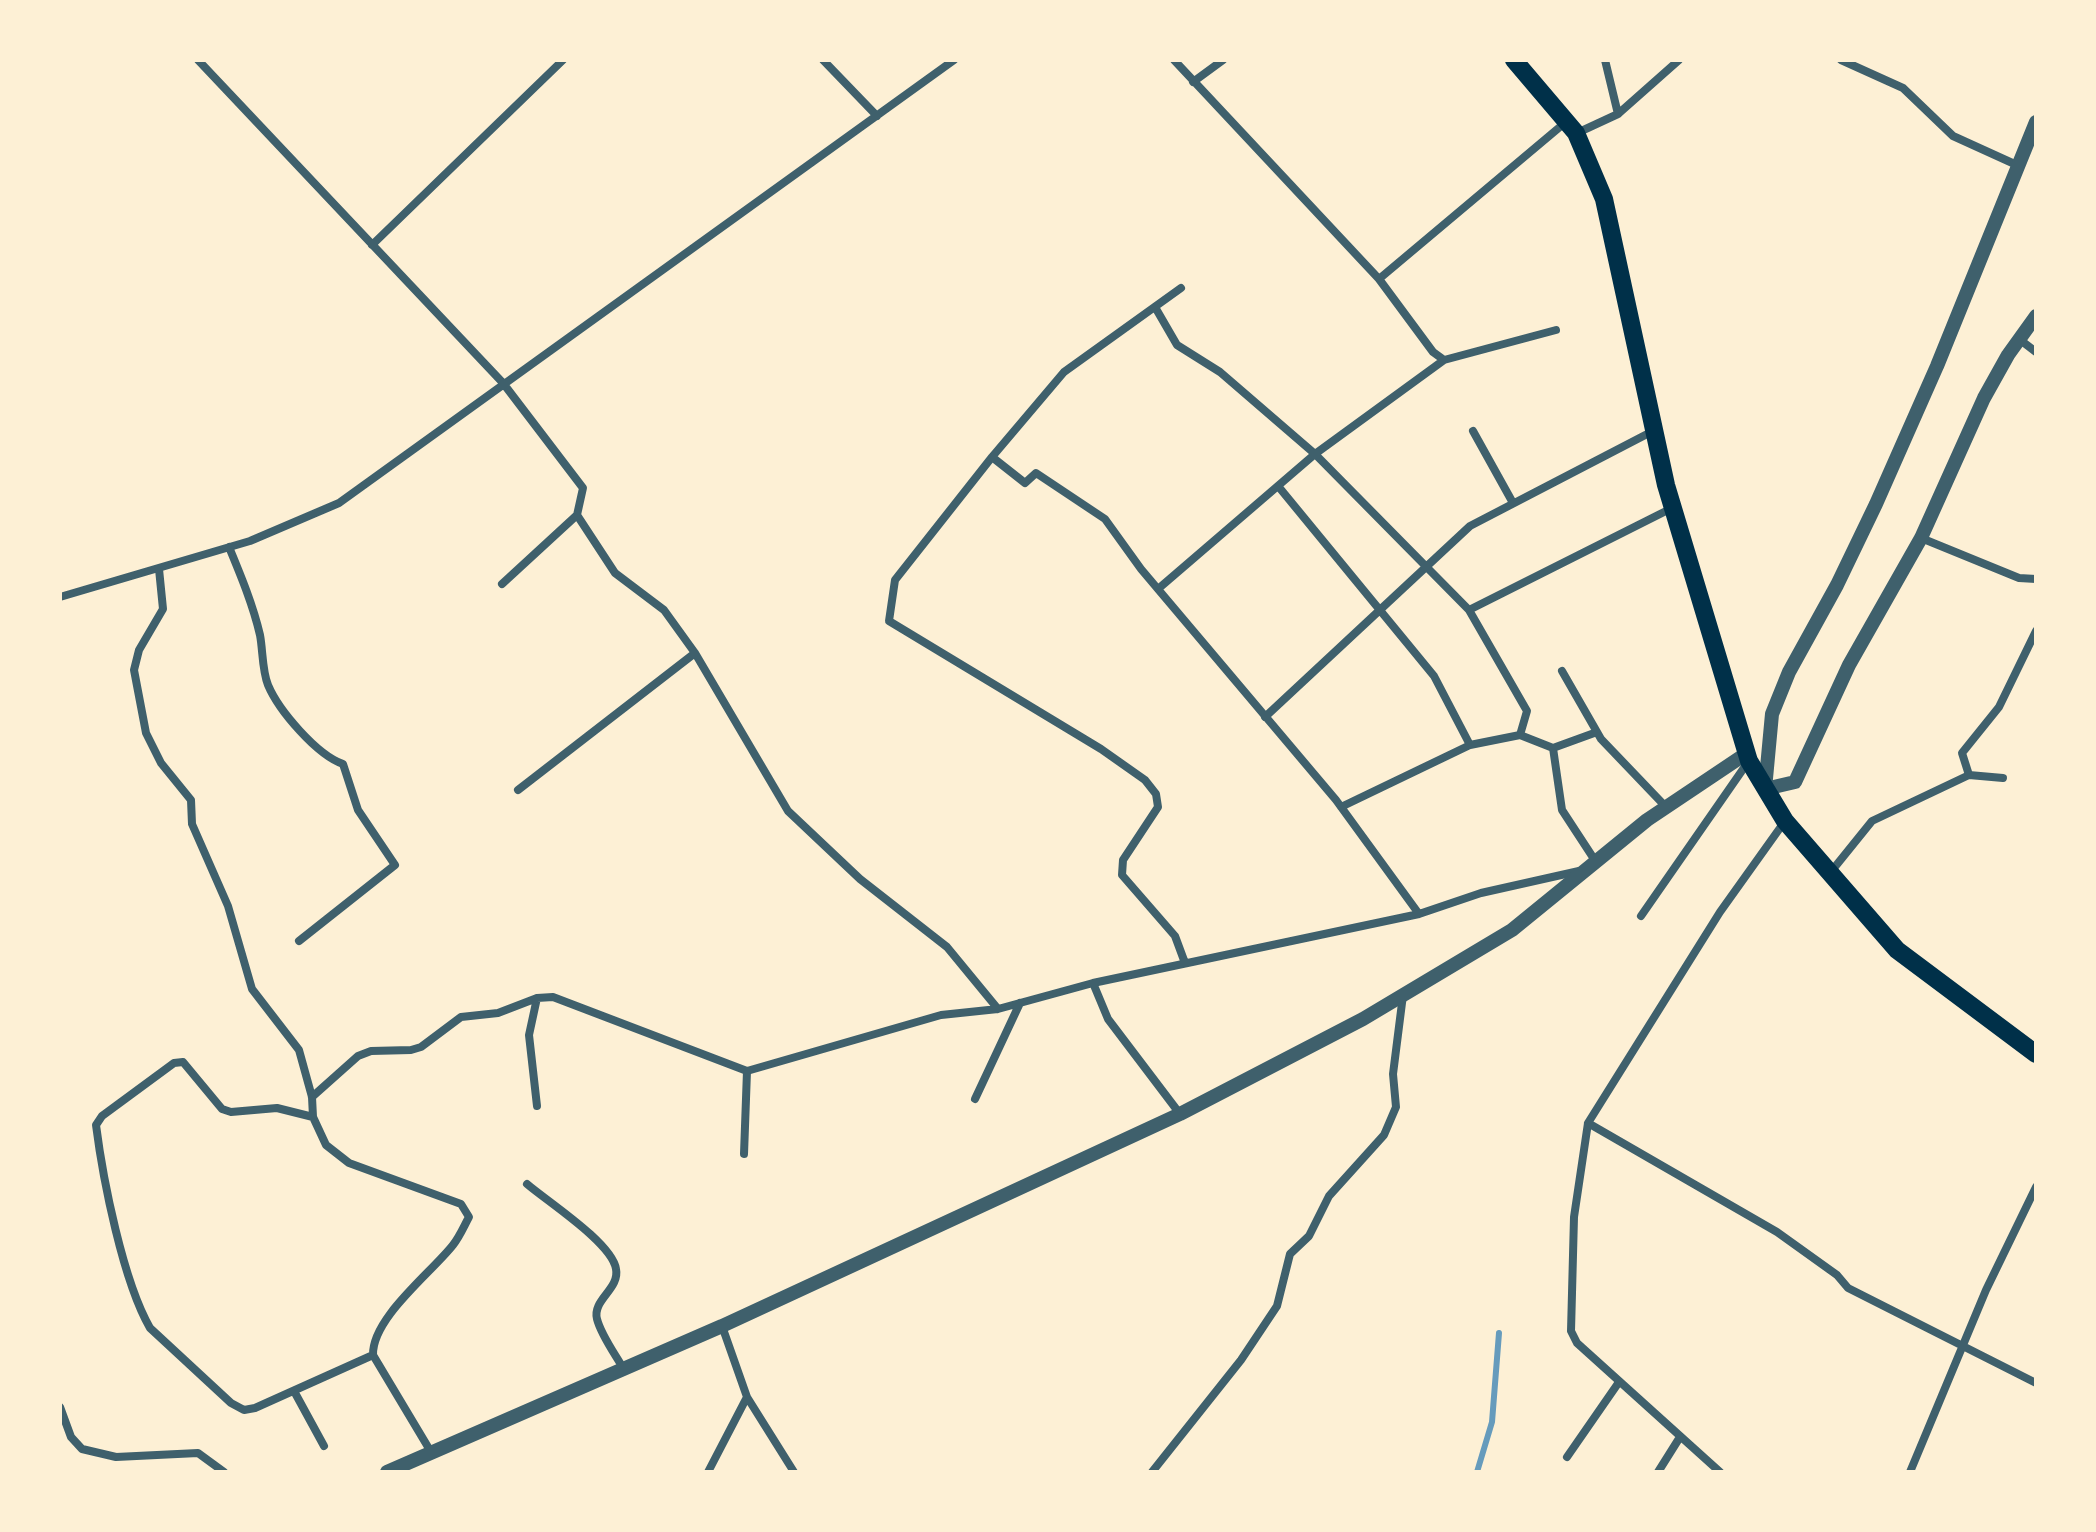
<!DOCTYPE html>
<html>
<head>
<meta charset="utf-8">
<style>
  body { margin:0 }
  #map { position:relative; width:2096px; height:1532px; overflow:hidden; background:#fdf0d5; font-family:Commissioner,sans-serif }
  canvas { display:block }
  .frame { position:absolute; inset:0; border:62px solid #fdf0d5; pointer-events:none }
</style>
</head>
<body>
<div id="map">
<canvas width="2096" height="1532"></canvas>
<div class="frame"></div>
</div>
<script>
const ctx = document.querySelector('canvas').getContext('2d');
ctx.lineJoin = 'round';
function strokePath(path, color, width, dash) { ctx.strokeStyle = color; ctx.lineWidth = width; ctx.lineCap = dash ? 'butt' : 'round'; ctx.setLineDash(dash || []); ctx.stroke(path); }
strokePath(new Path2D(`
  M1477,1472L1492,1422L1499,1333`), '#669bbc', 6);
strokePath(new Path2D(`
  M198,60L503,383L583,488L577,515L615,573L664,610L695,653L788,811L860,879L947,947L998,1009
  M823,60L877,116
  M1174,60L1379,279L1433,352L1444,360
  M1605,60L1618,114
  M1841,60L1903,88L1953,136L2019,166
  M1193,82L1223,60
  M1577,133L1618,114L1679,60
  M372,245L563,60
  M1379,279L1567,121
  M1155,307L1177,345L1220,372L1315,454L1469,610L1527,711L1520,735
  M2019,339L2036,352
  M1473,431L1513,503
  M992,457L1064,372L1181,288
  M1278,486L1434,676L1470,745
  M1921,538L2019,578L2036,579
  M229,547C241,576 253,605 260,635C263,651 262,670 268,685C279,711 317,755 343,764L358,810L395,865L299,941
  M159,569L163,609L139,650L134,670L146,733L161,763L191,800L192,824L228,906L252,989L299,1050L312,1097L313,1117L326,1145L349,1163L461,1204L469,1217C464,1226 460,1236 453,1245C431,1273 372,1318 373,1355L431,1452
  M502,584L577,515
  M1158,589L1315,454L1444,360L1556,330
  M60,597L250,541L339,503L954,60
  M1469,610L1672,508
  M1562,671L1601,739L1666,807
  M1265,717L1470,526L1653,431
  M1553,748L1562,810L1596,862
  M1969,775L1962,753L1999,707L2036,631
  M518,790L695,653
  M1341,807L1470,745L1520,735L1553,748L1597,732
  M1830,873L1872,821L1969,775L2003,778
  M1641,916L1748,762
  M1185,963L1175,936L1122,875L1123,860L1158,807L1156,794L1145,780L1101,749L889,621L895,580L992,457L1025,483L1036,473L1105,519L1141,569L1336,800L1419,914
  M1093,983L1108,1019L1180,1114
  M537,998L529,1035L537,1106
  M312,1097L358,1056L371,1051L411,1050L421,1047L461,1017L498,1013L537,998L553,997L747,1071L941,1015L998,1009L1093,983L1419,914L1481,893L1579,871
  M975,1099L1020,1003
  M313,1117L277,1108L231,1112L222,1109L183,1062L174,1063L102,1116L96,1125C103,1180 123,1281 150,1328L231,1403L244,1410L255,1408L373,1355
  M1588,1123L1777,1232L1837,1275L1848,1288L2036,1383
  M744,1154L747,1071
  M527,1184C548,1202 612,1243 616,1269C620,1289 592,1300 597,1319C601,1335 615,1354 623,1368
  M294,1391L324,1446
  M747,1397L794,1472
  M60,1407L71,1437L82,1449L116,1457L198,1453L224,1472
  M1567,1457L1619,1382
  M708,1472L747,1397L722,1326
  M1152,1472L1241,1360L1277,1306L1290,1254L1309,1236L1329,1196L1384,1135L1396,1107L1393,1074L1403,995
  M1658,1472L1680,1437
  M1720,1472L1577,1343L1571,1331L1574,1217L1588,1123L1720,912L1785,821
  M1910,1472L1986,1290L2036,1187`), '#3f606c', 8);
strokePath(new Path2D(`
  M2036,122L1937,366L1876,504L1837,585L1789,672L1772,714L1765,789L1795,782L1849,665L1921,538L1984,398L2008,355L2036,316
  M387,1472L722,1326L1180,1114L1363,1019L1512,930L1647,820L1747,753`), '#3f606c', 14);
strokePath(new Path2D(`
  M1514,60L1576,133L1604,199L1666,485L1749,761L1785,821L1897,950L2036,1054`), '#003049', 18);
</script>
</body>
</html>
